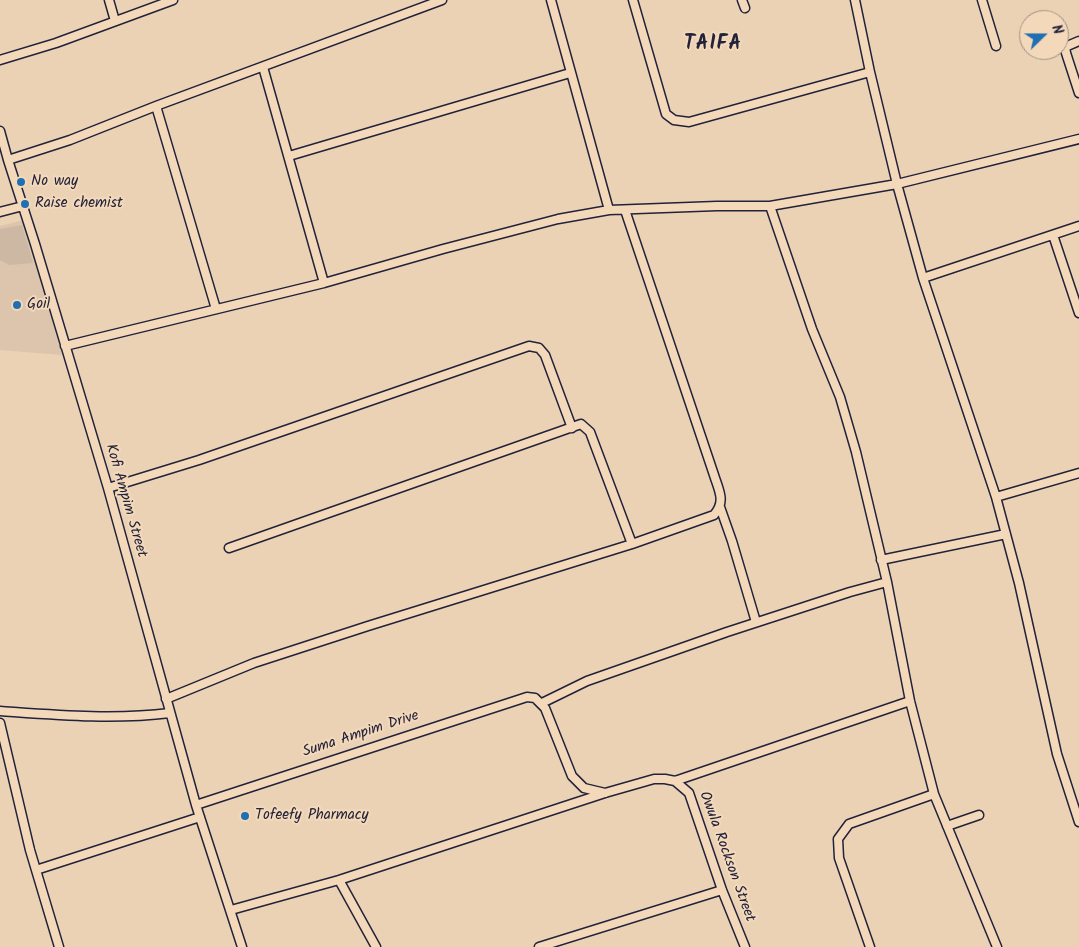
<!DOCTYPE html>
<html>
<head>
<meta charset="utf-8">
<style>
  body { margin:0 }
  #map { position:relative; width:1079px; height:947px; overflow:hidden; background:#ebd2b5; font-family:Kalam,sans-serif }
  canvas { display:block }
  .north { position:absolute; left:1019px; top:10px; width:50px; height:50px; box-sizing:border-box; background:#f3d9ba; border:1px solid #9f9087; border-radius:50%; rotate:68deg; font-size:14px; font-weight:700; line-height:20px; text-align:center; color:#22223b }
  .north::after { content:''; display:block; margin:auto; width:18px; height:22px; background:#1f6fb2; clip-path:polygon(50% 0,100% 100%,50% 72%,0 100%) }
</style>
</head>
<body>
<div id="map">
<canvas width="1079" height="947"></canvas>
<div class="north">N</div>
</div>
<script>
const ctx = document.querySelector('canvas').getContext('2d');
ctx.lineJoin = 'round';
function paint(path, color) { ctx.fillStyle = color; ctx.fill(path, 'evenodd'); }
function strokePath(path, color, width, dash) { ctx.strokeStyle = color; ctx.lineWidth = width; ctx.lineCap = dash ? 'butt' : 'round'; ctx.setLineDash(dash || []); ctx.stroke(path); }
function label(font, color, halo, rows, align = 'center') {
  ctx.font = font + ' Kalam,sans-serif'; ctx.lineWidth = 4; ctx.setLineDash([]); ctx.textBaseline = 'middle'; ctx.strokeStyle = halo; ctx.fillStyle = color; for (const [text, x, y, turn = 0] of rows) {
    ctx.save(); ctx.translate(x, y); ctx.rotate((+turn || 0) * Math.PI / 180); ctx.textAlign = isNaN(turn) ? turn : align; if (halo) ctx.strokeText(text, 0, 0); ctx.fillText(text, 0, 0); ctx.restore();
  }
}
paint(new Path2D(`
  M24,220L62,355L0,350V226Z`), '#dcc5ac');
paint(new Path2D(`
  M22,225L33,263L9,265L0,260V229Z`), '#cdb8a3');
const street = new Path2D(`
  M109,0L115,21
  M551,0L609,210
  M633,0L666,114L674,120L689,122L870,72
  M742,0L745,8
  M855,0L870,72L897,184L923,278L996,497L1019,583L1057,754L1079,822
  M982,0L996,46
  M1079,41L1065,47L1066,53L1079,93
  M0,60L56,43L173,0
  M263,67L324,283
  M156,106L216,309
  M0,131L8,160L35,244L108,488L196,805L242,947
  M289,156L570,73
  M8,160L70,140L156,106L442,0
  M770,206L812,329L840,397L856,452L887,582L910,701L934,794L997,947
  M0,212L23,206
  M1053,235L1079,313
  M923,278L1079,226
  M65,346L324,283L443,249L558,219L609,210L717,206H770L897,184L1079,139
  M108,488L199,460L529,346L539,348L545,355L572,428
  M996,497L1079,473
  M720,507L732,541L756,622
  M229,548L581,424L590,432L632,544
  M881,560L1006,534
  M166,699L254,663L368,626L632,544L714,515C726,501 719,491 714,475L625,210
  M542,703L587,681L727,632L850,592L887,582
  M0,711C57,715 113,720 170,713
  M0,723L30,850L59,947
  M675,781L689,793L722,890L745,947
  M196,805L527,697L535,698L545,708L572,776L584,788L605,793
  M947,826L979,815
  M36,870L200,817
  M339,880L376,947
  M231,910L339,880L605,793L654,779H665L675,781L910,701
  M539,947L722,890
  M870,947L839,858L838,839L849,824L934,794`);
strokePath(street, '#22223b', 11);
strokePath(street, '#f3d9ba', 8);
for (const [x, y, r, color] of [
  [21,182,5,"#1f6fb2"],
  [25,204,5,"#1f6fb2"],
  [17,305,5,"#1f6fb2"],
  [245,816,5,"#1f6fb2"]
]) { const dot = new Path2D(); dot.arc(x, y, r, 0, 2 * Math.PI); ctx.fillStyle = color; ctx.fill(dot); strokePath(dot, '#f3d9ba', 2); }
label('15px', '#22223b', '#f3d9ba', [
  ["No way",31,182],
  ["Raise chemist",35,204],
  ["Goil",27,305],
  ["Tofeefy Pharmacy",255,816]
], 'left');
label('15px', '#22223b', '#f3d9ba', [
  ["Kofi Ampim Street",125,501,74],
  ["Suma Ampim Drive",361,735,-18],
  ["Owula Rockson Street",726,857,70]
]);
ctx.letterSpacing = '1px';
label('bold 20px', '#22223b', '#f3d9ba', [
  ["TAIFA",713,46]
]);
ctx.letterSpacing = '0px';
</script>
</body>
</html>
